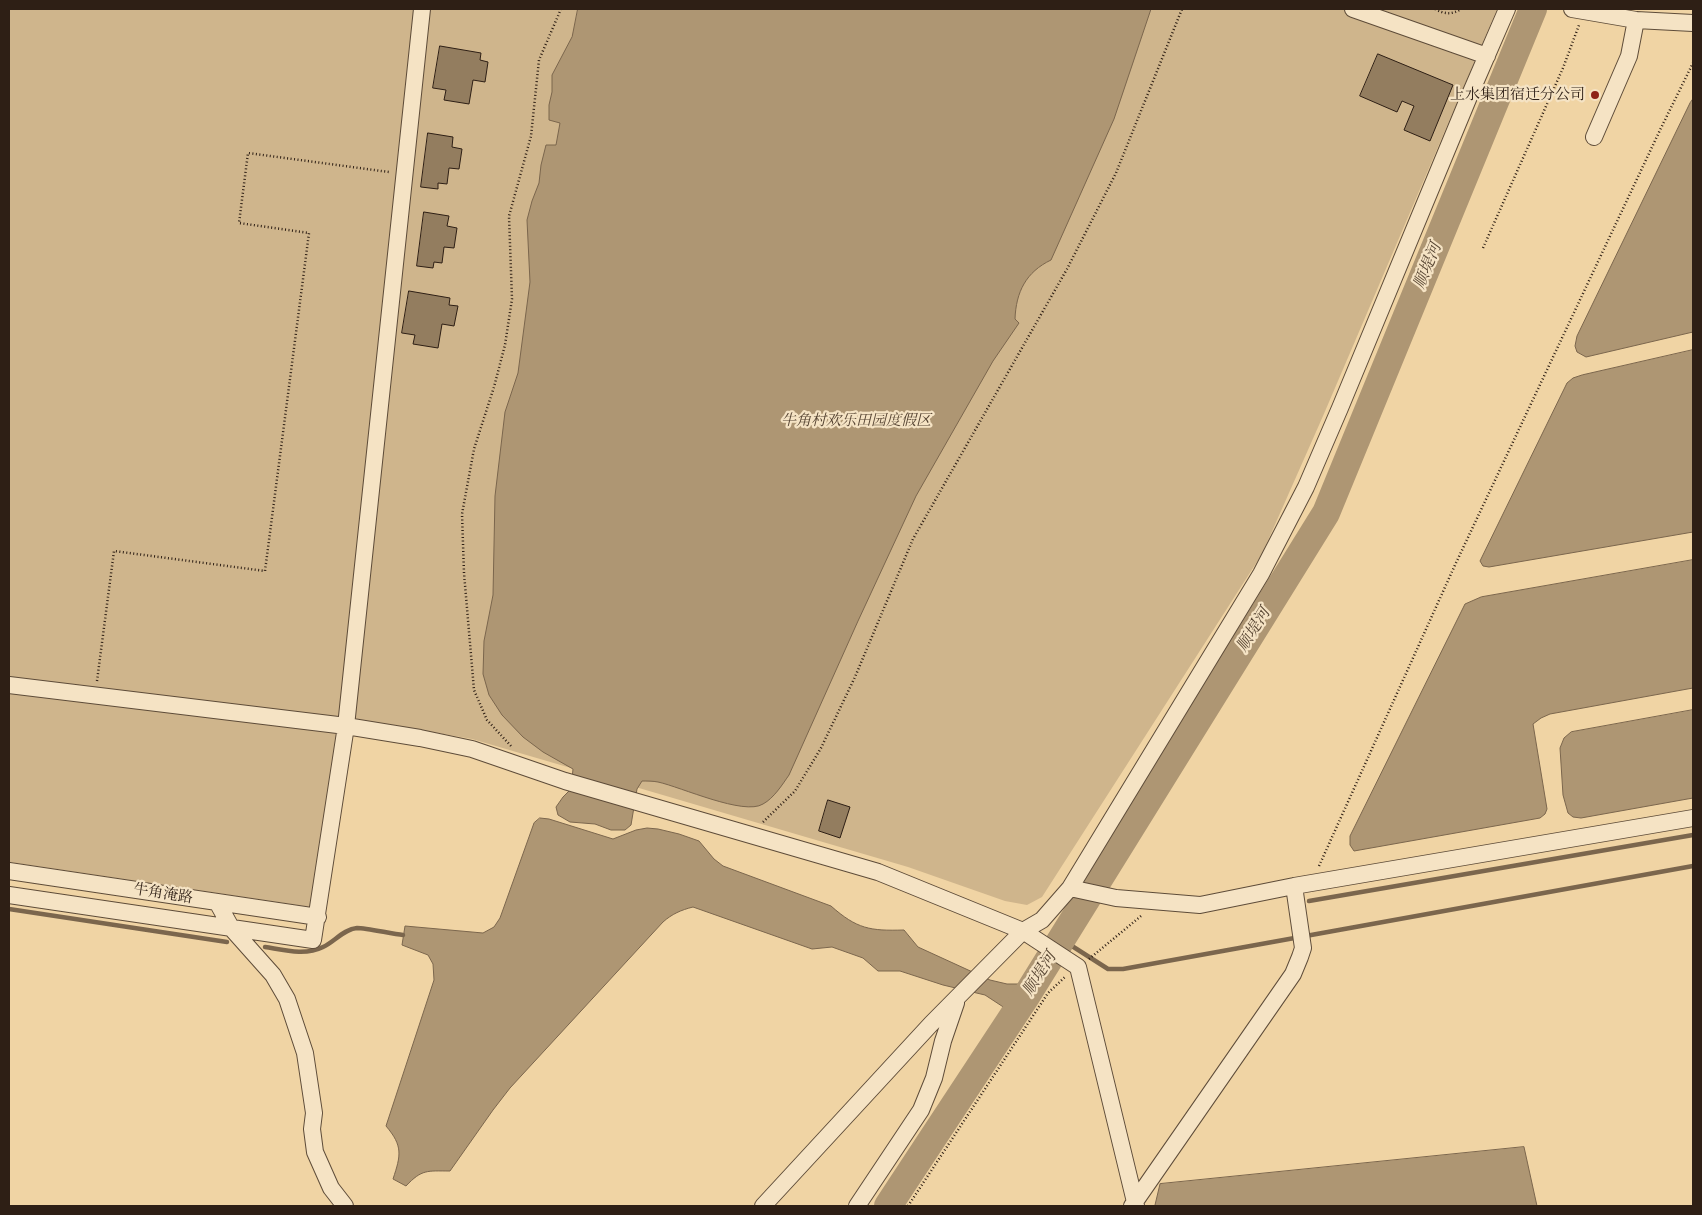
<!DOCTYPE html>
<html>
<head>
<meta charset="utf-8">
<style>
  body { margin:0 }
  #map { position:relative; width:1702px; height:1215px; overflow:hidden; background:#f0d4a4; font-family:"Old Standard TT",serif }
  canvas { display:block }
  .frame { position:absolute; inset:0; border:10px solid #2e1f15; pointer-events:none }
</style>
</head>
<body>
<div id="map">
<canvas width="1702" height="1215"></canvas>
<div class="frame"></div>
</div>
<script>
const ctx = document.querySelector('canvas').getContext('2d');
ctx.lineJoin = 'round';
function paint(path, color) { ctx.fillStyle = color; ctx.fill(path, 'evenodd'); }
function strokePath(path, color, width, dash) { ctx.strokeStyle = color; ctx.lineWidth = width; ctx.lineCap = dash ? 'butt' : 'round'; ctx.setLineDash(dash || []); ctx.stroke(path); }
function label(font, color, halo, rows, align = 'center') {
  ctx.font = font + ' "Old Standard TT","Noto Serif SC",serif'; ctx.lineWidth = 4.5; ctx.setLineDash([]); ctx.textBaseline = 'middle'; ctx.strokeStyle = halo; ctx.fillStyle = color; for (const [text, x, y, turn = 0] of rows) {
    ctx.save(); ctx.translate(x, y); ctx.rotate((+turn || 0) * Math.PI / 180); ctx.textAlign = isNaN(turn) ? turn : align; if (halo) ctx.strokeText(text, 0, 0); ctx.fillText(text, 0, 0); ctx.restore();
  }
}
paint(new Path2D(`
  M9,9H1497L1323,416L1262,554L1042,897L1027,905L1005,901L908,867L472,739L339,716L311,907L9,862Z`), '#cfb58c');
const water = new Path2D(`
  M578,9H1151L1114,119L1051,260C1026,272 1016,292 1015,319L1019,323L993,361L916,496L858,621L789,775C782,785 774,798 763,804C744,816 681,787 658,782C653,781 647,781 642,781L637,789L631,825L625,830H611L595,824L570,822L558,815L556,807L563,797L571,789L573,769L543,752L523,737L502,715L489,695L483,674L484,641L493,595L495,496L505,412L518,373L530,282L527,220L532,201L539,183L541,165L546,145H556L560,123L549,120V105L552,92V75L572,37Z
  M1693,99V332L1586,357L1577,352L1575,346L1577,336L1690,103Z
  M1693,350V532L1489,567L1483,566L1480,561L1567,383L1573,378L1582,375Z
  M1693,560V688L1550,714L1541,718L1533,724L1547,809L1545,814L1540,818L1354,851L1350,845V836L1465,604L1481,597Z
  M1693,710V798L1581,818L1573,817L1568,813L1563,795L1560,748L1564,738L1571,732Z
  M540,818L549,819L613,839L636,830L647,828L658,829L679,834L699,841L714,859L723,866L831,906C857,929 870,931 904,930L918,947L990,980L1007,984H1033L1014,1014L985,995L943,985L900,971H878L863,958L832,947L812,949L693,907C681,910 672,914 663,922L510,1088L493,1110L450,1171C427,1171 422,1169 406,1186L393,1179C401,1155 403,1146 386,1126L434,980L433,964L428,955L402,945L405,926L483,933L494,927L500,918L534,823Z
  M1524,1147L1537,1206H1155V1205L1160,1184Z`);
paint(water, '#ae9673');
strokePath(water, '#7b664d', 1);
strokePath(new Path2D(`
  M1309,901L1693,835
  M9,909L227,942
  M1061,939L1108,969H1123L1693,866
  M265,947C284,950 305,956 323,947C334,942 344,929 357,928C367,928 392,934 403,935`), '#7b664d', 4.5);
strokePath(new Path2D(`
  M888,1206L1025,998L1326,513L1533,9`), '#ae9673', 28);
const building = new Path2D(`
  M440,46L481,53L480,60L488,62L485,82L473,80L469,104L444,100L446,90L433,88Z
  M1378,54L1453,85L1430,141L1404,130L1414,106L1402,101L1397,112L1360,96Z
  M428,133L453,137L452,147L462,149L459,169L449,168L447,184L438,183V189L421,187Z
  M424,212L449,216L447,226L457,228L454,248L444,247L442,263L434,262L433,268L417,266Z
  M409,291L450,298L449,305L458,306L454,326L442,324L438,348L413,344L415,335L402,333Z
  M828,800L850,807L840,838L819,831Z`);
paint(building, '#937d5f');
strokePath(building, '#2e1f15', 1);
const minor = new Path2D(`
  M1353,9L1487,56
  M1572,9L1636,20L1693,23
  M1594,137L1629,56L1636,20
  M9,685L346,726L420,738L472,749L565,781L878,872L1023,931L1078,967L1136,1206
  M9,871L318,917
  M1070,888L1116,898L1200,905L1294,886L1693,818
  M9,895L313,940L346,726L422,9
  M217,902L232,929L273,975L287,999L305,1053L314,1113L312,1129L315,1152L331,1188L345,1206
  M763,1206L931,1024L1023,931L1042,920L1070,888L1261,574L1306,487L1340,408L1471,92L1507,9
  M857,1206L921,1110L934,1078L943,1041L956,1003
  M1132,1206L1293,974L1300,957L1303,948L1294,886`);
strokePath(minor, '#5e4c39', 18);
strokePath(new Path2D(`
  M1435,9C1444,14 1452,15 1461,9
  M1483,248L1563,68L1579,25
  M97,681L114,551L265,571L309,233L239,223L248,153L389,172
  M511,746L487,720L474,690L464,573L462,514L474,449L494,387L505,345L512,299L509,216L531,136L539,60L561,9
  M763,822L795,791L821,748L855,677L913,539L1067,269L1116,173L1182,9
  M1319,866L1455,565L1661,128L1693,63
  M1089,959L1141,916
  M908,1206L1048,993L1065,977`), '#2e1f15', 2.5, [1, 2.5]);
strokePath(minor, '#f5e3c4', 16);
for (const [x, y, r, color] of [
  [1595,95,5,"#8f2418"]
]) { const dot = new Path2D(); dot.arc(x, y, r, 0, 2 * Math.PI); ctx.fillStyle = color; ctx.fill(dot); strokePath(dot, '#f5e3c4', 2); }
label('15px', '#2e1f15', '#f5e3c4', [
  ["上水集团宿迁分公司",1585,95]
], 'right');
label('italic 15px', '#564433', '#f5e3c4', [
  ["牛角村欢乐田园度假区",856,421]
]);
label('15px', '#2e1f15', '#f5e3c4', [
  ["牛角淹路",163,894,9]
]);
label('italic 16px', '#5b4936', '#f5e3c4', [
  ["顺堤河",1428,266,-68],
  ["顺堤河",1254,630,-58],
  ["顺堤河",1040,974,-58]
]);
</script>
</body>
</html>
